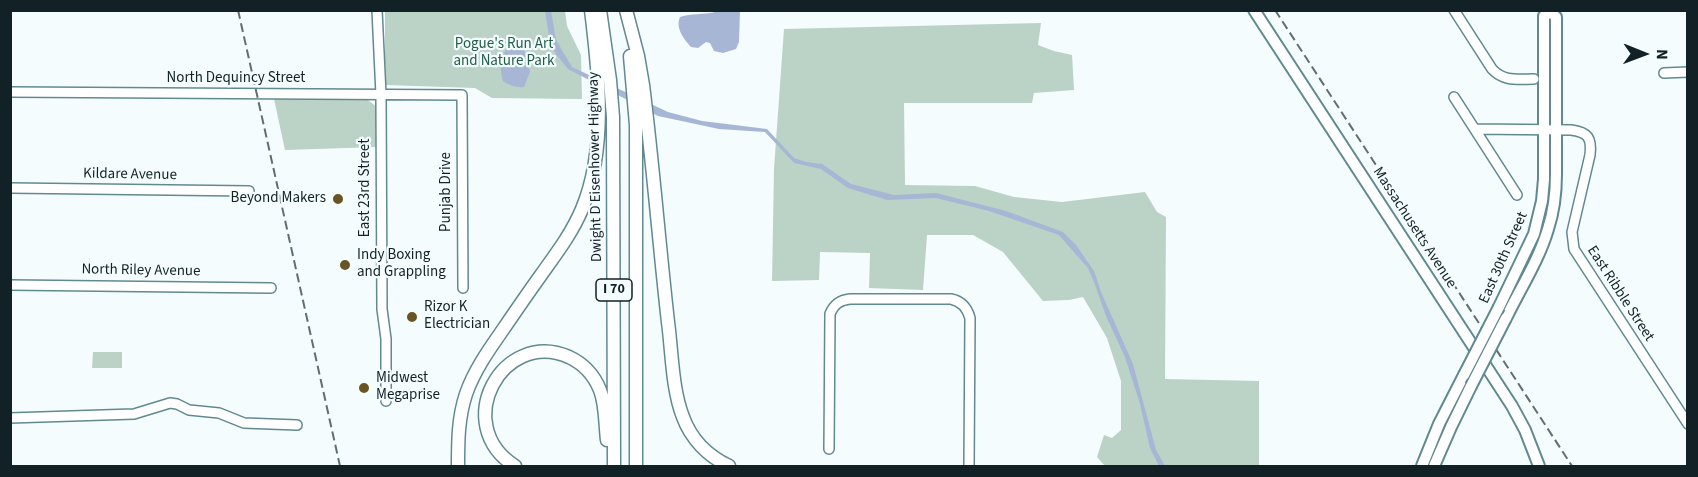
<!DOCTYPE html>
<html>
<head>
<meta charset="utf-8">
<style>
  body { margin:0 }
  #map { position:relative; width:1698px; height:477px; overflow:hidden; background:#f4fcfe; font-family:"Source Sans 3",sans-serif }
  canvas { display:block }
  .frame { position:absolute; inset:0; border:12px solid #112125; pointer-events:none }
  .north { position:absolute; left:1614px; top:24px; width:60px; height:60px; -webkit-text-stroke:4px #f4fcfe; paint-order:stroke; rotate:91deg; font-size:16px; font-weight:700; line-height:24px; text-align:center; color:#112125 }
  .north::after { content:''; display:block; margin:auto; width:21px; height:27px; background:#112125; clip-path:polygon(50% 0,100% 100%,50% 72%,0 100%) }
</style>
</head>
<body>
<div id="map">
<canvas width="1698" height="477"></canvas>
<div class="frame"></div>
<div class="north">N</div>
</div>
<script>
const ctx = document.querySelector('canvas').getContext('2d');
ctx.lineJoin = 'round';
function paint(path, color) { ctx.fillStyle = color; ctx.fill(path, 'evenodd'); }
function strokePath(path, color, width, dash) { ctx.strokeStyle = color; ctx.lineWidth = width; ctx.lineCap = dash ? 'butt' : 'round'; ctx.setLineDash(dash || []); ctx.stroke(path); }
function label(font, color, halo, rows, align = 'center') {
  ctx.font = font + ' "Source Sans 3",sans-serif'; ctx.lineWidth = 4.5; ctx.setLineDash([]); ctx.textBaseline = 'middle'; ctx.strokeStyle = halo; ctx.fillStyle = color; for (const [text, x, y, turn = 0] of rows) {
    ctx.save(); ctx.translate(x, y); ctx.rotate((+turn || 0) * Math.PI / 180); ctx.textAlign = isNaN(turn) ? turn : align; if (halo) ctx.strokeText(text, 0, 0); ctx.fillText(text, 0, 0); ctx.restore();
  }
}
paint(new Path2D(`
  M385,11H565L567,26L581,55L582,99L492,98L475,88L385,85Z
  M1041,23L1038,45L1054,51L1072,55L1074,90L1034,93L1032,103H904L905,185L975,186L1014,197L1062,202L1145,192L1157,212L1166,217L1165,379L1259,381V466H1105L1097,457L1104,435L1112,438L1121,430V381L1107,338L1083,297L1069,300L1043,301L1003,252L973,235H927L923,290L869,288L870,253L820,252L819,280L772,281L774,169L784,29Z
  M274,99L368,100L378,108L377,147L285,150Z
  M93,352H122V368H92Z`), '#bbd2c6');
paint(new Path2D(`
  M545,11H551L556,40L572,67L668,112L702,121L767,129L794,158L806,162L822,164L851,184L894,195L936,193L1006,211L1063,232L1076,245L1094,271L1101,292L1133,364L1156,450L1165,466H1159L1150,448L1140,404L1125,357L1106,316L1094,282L1088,268L1059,235L989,211L936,198L887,200L848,188L821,169L794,163L765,132L719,129L658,116L568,69L556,54L550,42Z
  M716,11H740L739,42L736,49L723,53L714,51L710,43L706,42L698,48L691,47C684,39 675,28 680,17C692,13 703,15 715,12Z
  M522,42L530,72L524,87C516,88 509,85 503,81C498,62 501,46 522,42Z`), '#a7b6d5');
const minor = new Path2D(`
  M377,10L381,95L382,309L386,339V401
  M1454,10L1492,69C1504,82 1518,79 1534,79
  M1664,73L1688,72
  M10,92L462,95L463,288
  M1454,97L1517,195
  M1475,129L1571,130C1588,132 1592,138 1590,155L1572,232L1574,249L1688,424
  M10,188L249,191
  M10,285L271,288
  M10,418L134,414L170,403L177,404L189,410L219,413L244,423L297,425
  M829,449L830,314C834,304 840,300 850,299H951C961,301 967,307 970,318L969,466`);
const major = new Path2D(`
  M1254,10L1512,406L1525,430L1539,466
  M1499,307L1534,234L1542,201L1544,179V16L1550,12V10
  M1506,318C1520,289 1539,260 1548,229C1554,211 1556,192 1556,174V17L1550,12
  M1422,466L1439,424L1464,375
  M1434,466L1451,427L1471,386`);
const highway = new Path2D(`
  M600,10L610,80L613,117L614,466
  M626,10L638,56L643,85C653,164 659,243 668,322C672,352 672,389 683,417C691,439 708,456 729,466
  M630,56L636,125V466
  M458,466C458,442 458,418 466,394C474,371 488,351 502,331C515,312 528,293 541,275C556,254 572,233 582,209C607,149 599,74 591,10
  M515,466C450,425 502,328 569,357C584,364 594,375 600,390C606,405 605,424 607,440`);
strokePath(minor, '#618992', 12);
strokePath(major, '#618992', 14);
strokePath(highway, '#618992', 15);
strokePath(minor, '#fff', 9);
strokePath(major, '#fff', 10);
strokePath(highway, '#fff', 12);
strokePath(new Path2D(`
  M238,10L340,466
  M1275,10L1572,466`), '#616e71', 2, [9, 4.5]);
const majorBridge = new Path2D(`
  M1464,375L1499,307
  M1471,386L1506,318`);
strokePath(majorBridge, '#618992', 14, []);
strokePath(majorBridge, '#fff', 10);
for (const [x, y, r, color] of [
  [338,199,6,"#695524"],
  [345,265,6,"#695524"],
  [412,317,6,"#695524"],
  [364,388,6,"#695524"]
]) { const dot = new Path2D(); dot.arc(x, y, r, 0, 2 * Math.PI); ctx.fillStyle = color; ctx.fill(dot); strokePath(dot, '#f4fcfe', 2); }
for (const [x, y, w] of [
  [614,290,36]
]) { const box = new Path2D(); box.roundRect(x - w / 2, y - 11, w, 22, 4.5); ctx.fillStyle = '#f4fcfe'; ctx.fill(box); strokePath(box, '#112125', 1.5); }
label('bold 14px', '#112125', null, [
  ["I 70",614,290]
]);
label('15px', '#216046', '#f4fcfe', [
  ["Pogue's Run Art",504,45],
  ["and Nature Park",504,62]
]);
label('15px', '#112125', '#f4fcfe', [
  ["North Dequincy Street",236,79],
  ["Dwight D Eisenhower Highway",596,167,-91],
  ["Kildare Avenue",130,175,1],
  ["East 23rd Street",366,188,-90],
  ["Punjab Drive",447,192,-90],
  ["Massachusetts Avenue",1414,228,57],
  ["East 30th Street",1504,258,-66],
  ["North Riley Avenue",141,271,1],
  ["East Ribble Street",1620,294,57]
]);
label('15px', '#112125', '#f4fcfe', [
  ["Beyond Makers",326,199,"right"],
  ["Indy Boxing",357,256],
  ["and Grappling",357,273],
  ["Rizor K",424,308],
  ["Electrician",424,325],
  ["Midwest",376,379],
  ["Megaprise",376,396]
], 'left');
</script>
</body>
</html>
